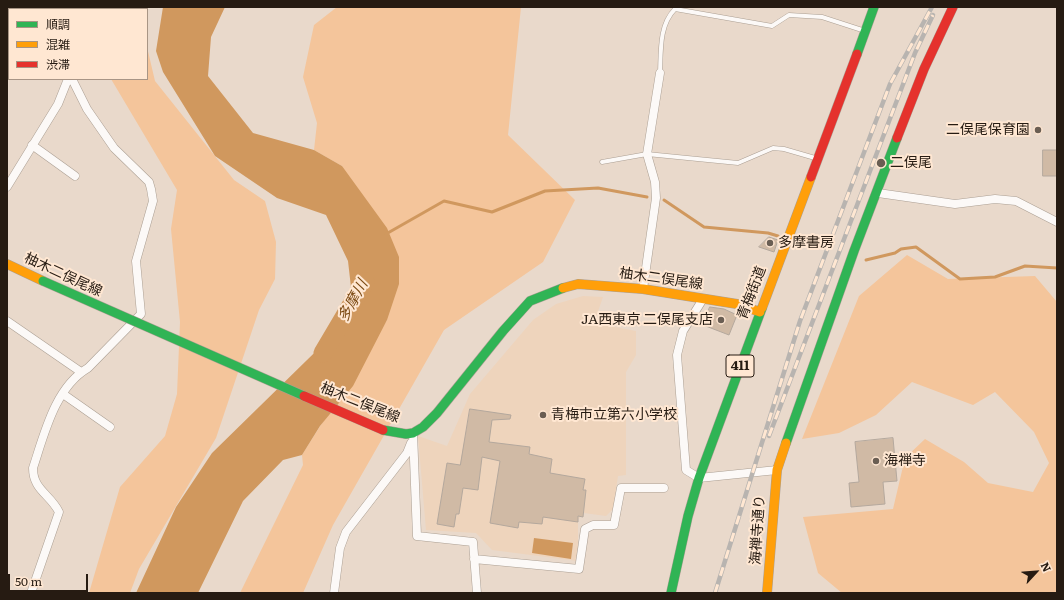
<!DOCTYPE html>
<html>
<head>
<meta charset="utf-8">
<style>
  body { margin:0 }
  #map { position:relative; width:1064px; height:600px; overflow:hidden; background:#e9d9cb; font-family:Literata,"Noto Sans JP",serif }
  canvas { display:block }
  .frame { position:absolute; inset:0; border:8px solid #261b12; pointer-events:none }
  .legend { position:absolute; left:8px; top:8px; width:140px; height:72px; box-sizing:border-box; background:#ffe7d2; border:1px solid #a89585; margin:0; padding:5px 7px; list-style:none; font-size:12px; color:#261b12 }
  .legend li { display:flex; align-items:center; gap:8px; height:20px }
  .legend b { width:20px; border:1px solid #a89585 }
  .north { position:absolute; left:1016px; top:552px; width:40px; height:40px; -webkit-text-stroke:3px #ffe7d2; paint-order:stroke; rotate:64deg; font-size:11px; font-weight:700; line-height:16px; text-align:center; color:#261b12 }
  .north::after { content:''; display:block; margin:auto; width:14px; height:18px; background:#261b12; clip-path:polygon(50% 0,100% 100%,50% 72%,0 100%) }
  .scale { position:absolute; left:8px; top:574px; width:80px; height:18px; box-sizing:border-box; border:2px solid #261b12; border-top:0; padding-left:5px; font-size:12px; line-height:14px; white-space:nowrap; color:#261b12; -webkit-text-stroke:3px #ffe7d2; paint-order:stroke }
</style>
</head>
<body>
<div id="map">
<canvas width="1064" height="600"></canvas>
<div class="frame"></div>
<ul class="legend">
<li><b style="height:5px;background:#30b455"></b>順調</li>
<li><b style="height:5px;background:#ff9f0a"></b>混雑</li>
<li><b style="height:5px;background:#e5322d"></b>渋滞</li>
</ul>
<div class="north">N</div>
<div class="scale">50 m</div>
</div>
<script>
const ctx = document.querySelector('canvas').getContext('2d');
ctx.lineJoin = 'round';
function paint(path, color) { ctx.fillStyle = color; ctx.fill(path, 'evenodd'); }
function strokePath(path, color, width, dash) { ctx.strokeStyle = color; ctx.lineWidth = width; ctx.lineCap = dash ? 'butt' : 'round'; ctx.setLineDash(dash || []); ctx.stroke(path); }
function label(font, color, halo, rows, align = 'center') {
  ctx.font = font + ' Literata,"Noto Sans JP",serif'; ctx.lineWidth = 4; ctx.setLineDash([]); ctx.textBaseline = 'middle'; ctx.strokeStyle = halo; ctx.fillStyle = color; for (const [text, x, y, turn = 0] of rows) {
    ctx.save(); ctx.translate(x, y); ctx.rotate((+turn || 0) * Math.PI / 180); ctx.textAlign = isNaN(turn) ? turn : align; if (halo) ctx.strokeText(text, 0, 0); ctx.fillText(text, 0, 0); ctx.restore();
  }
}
paint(new Path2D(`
  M583,296L603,297L594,323L636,331V355L626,372V475L618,476L613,509L606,516L584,513L578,520V561L492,550L476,533L426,530L418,436L447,446L470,394L533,320L556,304Z`), '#eed4bc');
paint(new Path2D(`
  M337,7H521L508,135L575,200L543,262L444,330L333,525L303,593H240L303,465L302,455L387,320L342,166L314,150L317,123L303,77L314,25Z
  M147,47L155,81L234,180L265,201L276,242L275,279L259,310L216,438L139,569L130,593H89L120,487L165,436L177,394L180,322L171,229L177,190L111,79H147Z
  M907,255L948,279L1035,276L1057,302V593H842L818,573L803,517L893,509L905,458L925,439L964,462L988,483L1033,492L1049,463L1034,432L995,392L973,405L912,382L876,415L839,433L802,439L859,296Z`), '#f4c59b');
paint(new Path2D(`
  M163,7H225L211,37L208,76L253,133L314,150L342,166L387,228L399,257V284L387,320L353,386L320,426L302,455L283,460L243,501L198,593H136L176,507L212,453L354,314L348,261L326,215L277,198L215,156L163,72L156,51Z
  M534,538L573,543L571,559L532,553Z`), '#d0985e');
strokePath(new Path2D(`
  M664,200L704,227L768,233L778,236
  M386,234L444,201L492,212L545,191L598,188L647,197
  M866,260L895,253L901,249L916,247L960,279L995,277L1025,266L1057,268`), '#d0985e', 3);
strokePath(new Path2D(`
  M323,353L365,282`), '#d0985e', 19);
const building = new Path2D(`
  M1043,150H1057V176H1043Z
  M769,237L778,240L774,252L759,247Z
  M710,307L724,309L737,315L729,335L703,325Z
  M470,409L511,415L510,419L492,420L489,442L530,447L529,454L552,459L550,473L585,479L583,490H586L583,517L578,516V522L543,517L542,524L519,522L518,528L490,523L500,461L482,457L478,490L463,488L459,514H456L454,527L437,524L447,463L460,465Z
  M893,438L897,481L883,482L885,504L851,507L849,483L859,482L855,442Z`);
paint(building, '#d0baa5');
strokePath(building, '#b4a89d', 1);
const lane = new Path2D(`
  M660,73C661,51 659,25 675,9L772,26L789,15L822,17L862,30
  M602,162L647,154L738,163L773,148L784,149L815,158`);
const street = new Path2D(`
  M60,9V7
  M32,145L75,176
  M7,187L58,104L68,79
  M878,193L955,204L995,199L1016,201L1057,222
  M643,289L656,198L655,182L647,154L660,73
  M703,299L683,331L677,355L686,470L699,478L777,470
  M7,321L81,372
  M63,394L110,427
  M413,433L417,536L473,542L477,593
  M474,559L579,569L585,529L593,525H614L621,488H664
  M31,593L59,512C50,494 33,490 33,468C44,435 55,387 88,368L141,314L136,261L153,201L151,189L149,182L114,148L87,109L72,79
  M334,593L340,548L346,532L407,453L411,443`);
const fast = new Path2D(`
  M857,54L874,7
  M383,430L406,434L413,433L423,427L437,413L503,331L530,301L563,288
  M786,443L854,251L897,138
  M671,593L688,516L699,478L762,308`);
const slow = new Path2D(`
  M7,264L43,281
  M563,288L578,284L643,289L737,304L760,312
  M762,308L811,177
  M767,593L777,470L786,443`);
const jam = new Path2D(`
  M897,138L924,69L953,7
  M811,177L857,54`);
strokePath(lane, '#ab9f93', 5);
strokePath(street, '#ab9f93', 9);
strokePath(fast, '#ab9f93', 10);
strokePath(slow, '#ab9f93', 10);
strokePath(jam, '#ab9f93', 10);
strokePath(lane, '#fcf9f7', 4);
strokePath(street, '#fcf9f7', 8);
strokePath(fast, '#30b455', 9);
strokePath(slow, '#ff9f0a', 9);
strokePath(jam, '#e5322d', 9);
const rail = new Path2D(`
  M769,436L915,53L933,15
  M715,593L800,321L890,84L932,7`);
strokePath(rail, '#b8b4b0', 4.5);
strokePath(rail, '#ffe7d2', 3, [9]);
const fastBridge = new Path2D(`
  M43,281L304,396`);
const jamBridge = new Path2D(`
  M304,396L383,430`);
strokePath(fastBridge, '#ab9f93', 10, []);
strokePath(jamBridge, '#ab9f93', 10, []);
strokePath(fastBridge, '#30b455', 9);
strokePath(jamBridge, '#e5322d', 9);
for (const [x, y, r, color] of [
  [1038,130,4,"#6a5e53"],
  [881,163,5,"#6a5e53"],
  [770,243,4,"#6a5e53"],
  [721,320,4,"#6a5e53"],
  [543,415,4,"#6a5e53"],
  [876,461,4,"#6a5e53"]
]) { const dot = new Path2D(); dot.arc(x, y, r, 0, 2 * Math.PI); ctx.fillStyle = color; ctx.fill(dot); strokePath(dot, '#ffe7d2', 1.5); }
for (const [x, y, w] of [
  [740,366,28]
]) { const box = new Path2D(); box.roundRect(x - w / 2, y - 11, w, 22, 3); ctx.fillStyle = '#ffe7d2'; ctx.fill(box); strokePath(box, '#261b12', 1); }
label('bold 13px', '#261b12', null, [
  ["411",740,366]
]);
label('14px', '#261b12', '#ffe7d2', [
  ["二俣尾保育園",1030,130,"right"],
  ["二俣尾",890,163],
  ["多摩書房",778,243],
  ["JA西東京 二俣尾支店",713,320,"right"],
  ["青梅市立第六小学校",551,415],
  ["海禅寺",884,461]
], 'left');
label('14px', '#261b12', '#ffe7d2', [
  ["柚木二俣尾線",63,275,25],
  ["柚木二俣尾線",661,279,8],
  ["青梅街道",752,293,-69],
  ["柚木二俣尾線",360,403,22],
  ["海禅寺通り",758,530,-86]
]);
label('italic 15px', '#7c4a13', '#ffe7d2', [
  ["多摩川",353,301,-61]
]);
</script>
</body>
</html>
